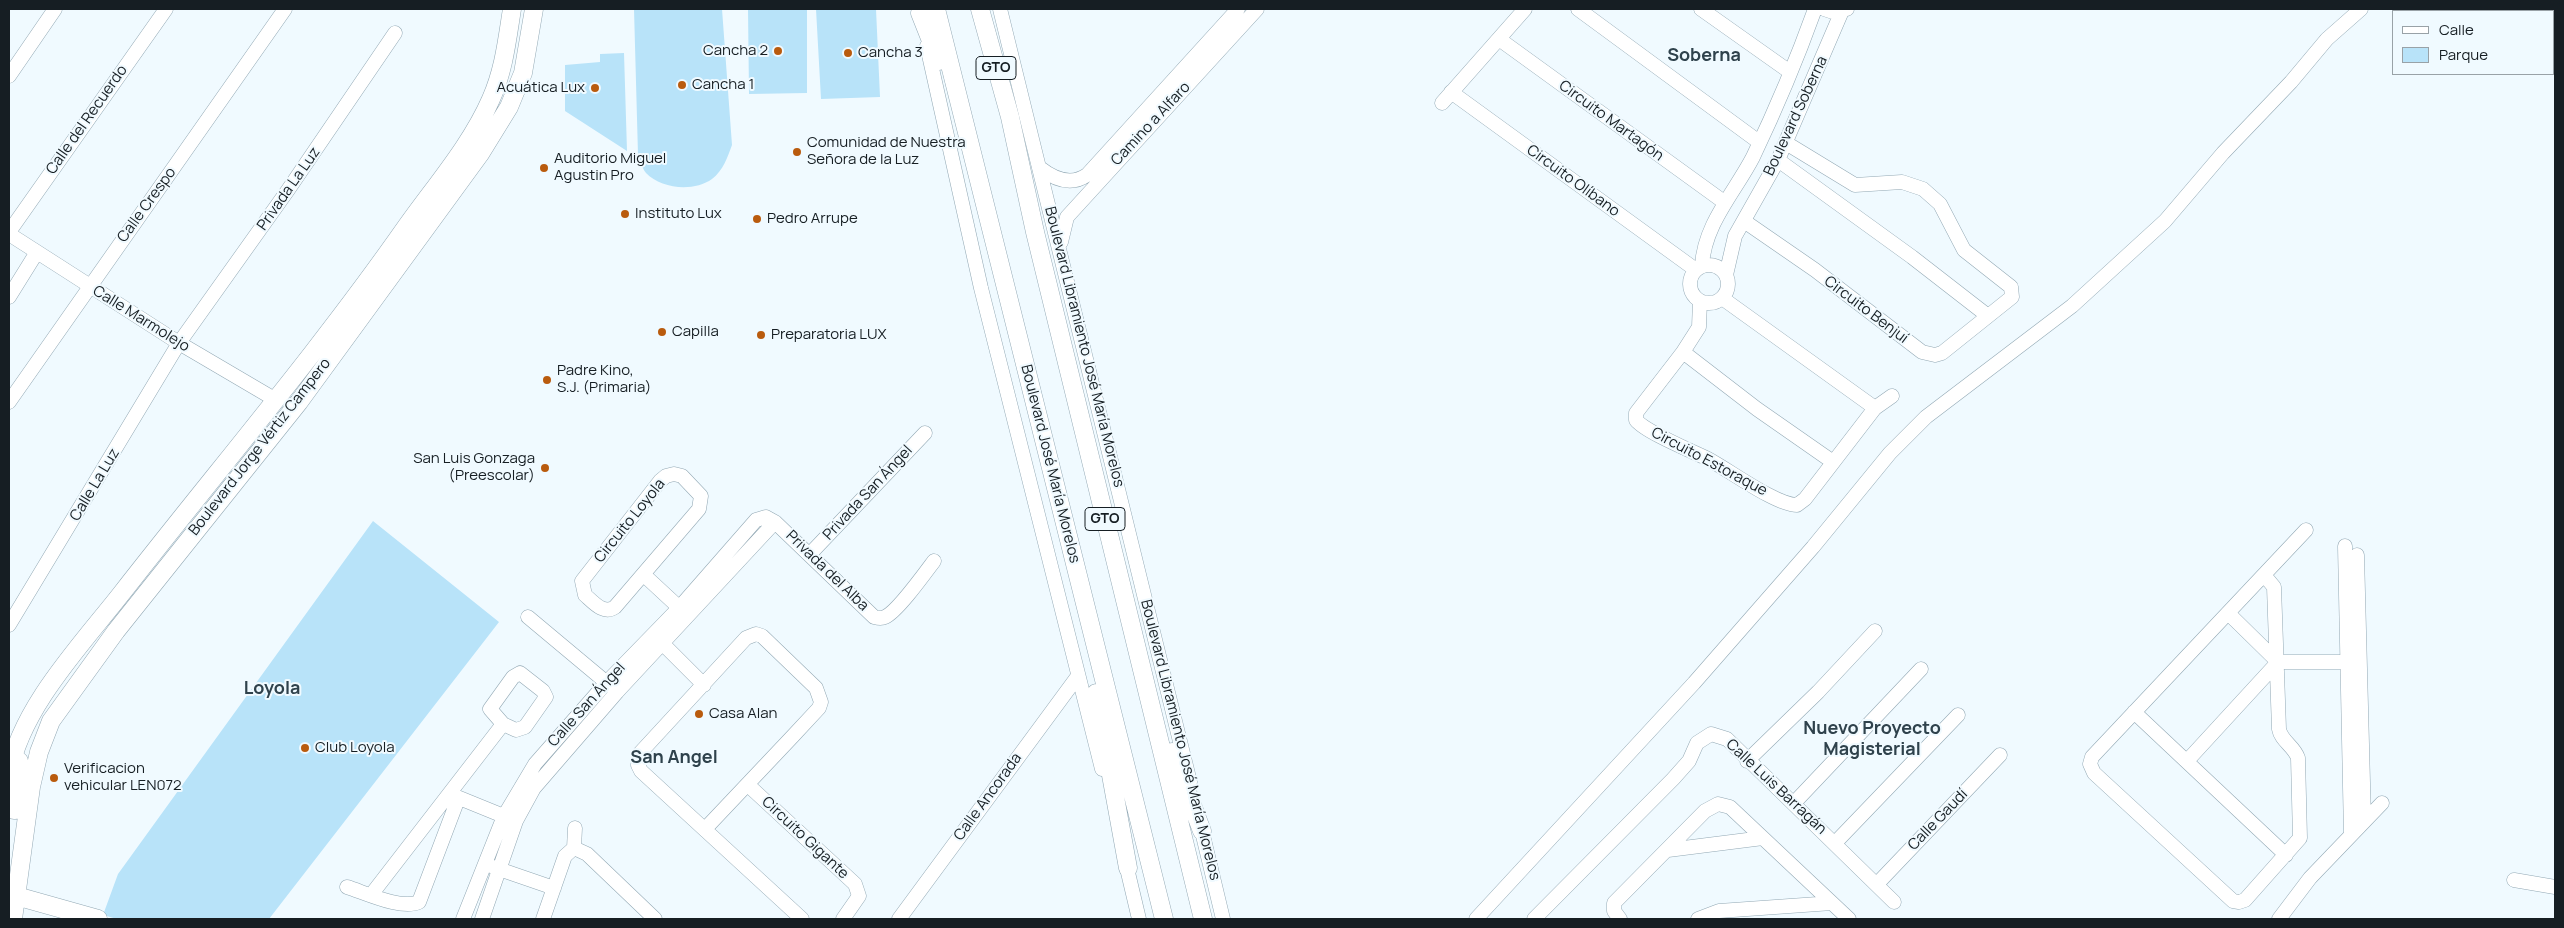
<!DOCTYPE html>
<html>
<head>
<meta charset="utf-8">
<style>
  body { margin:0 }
  #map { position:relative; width:2564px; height:928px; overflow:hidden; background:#f0faff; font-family:Manrope,sans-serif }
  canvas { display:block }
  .frame { position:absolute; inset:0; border:10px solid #161e23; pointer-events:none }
  .legend { position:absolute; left:2392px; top:10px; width:162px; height:65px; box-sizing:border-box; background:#f0faff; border:1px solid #99a2a7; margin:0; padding:6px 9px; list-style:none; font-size:15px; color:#161e23 }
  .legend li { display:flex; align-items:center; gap:10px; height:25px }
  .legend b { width:25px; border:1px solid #99a2a7 }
</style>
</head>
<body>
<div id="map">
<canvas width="2564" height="928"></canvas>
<div class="frame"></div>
<ul class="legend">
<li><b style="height:6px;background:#fff"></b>Calle</li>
<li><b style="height:14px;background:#b8e3f9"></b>Parque</li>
</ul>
</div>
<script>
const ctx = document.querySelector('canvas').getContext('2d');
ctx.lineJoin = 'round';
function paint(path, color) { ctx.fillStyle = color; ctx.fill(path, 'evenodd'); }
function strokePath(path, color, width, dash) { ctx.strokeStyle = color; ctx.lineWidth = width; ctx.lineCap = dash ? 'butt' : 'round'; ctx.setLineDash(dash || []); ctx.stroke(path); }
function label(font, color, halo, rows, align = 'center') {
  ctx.font = font + ' Manrope,sans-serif'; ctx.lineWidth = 4; ctx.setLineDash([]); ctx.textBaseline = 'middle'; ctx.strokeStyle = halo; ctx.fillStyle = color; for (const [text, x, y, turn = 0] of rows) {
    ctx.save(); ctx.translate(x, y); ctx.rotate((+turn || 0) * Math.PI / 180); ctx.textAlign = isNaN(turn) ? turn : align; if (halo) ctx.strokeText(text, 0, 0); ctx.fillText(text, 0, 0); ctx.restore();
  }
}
paint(new Path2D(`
  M634,9H722L732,145C728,156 723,171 712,179C694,192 661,189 646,173C642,168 640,160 638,155Z
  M748,9H807V93L749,94Z
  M816,9H876L880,97L821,99Z
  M624,53L627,151L565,111V65L600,62V54Z
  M373,521L499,622L269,919H117L103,915L118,874Z`), '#b8e3f9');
const minor = new Path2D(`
  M1000,9L1190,782
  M1578,9L1759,142
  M1701,9L1790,72
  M1824,9L1833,12L1847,9
  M1499,39L1724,202
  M927,46L981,288L1102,769
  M9,76L55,9
  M1451,92L1696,270
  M1442,103L1525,9
  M1778,160L1912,257L1988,316
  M1040,168C1054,179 1071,186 1087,175L1238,9
  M1744,221L1815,270L1922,352L1935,355L1942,353L2012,297L2011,287L1964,250L1940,204L1923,189L1902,182L1855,185L1786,143
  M9,232L166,9
  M9,234L179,343L276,400
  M1061,242L1067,217L1257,9
  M1690 284a19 19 0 1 1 38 0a19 19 0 1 1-38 0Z
  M1702,266C1704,224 1735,192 1753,157C1776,109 1797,59 1815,9
  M1726,275L1735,236L1778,160L1842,11
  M9,297L37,252
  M1722,298L1875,408
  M1700,301L1699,327L1683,352L1636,413V420C1645,432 1692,451 1708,459C1729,470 1776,505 1797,505L1805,499L1875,408L1892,396
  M1683,352L1757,409L1833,462
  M9,402L285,9
  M674,474L682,476L701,496L699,509L615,607C604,615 594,603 585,595L582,581L660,481L666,476Z
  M2345,546L2351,834
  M810,554L925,433
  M2357,555L2364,821
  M644,575L685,613
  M2264,575L2274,587L2279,729C2281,741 2294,746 2298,758L2300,838L2245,900L2239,902L2233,901L2094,773L2090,764L2092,757L2306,530
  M2228,613L2278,662H2355
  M528,617L613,688
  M9,625L179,343L288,190L395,33
  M656,637L704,685
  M520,673L543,691L546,697L525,727L516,730L503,724L490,709L513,677Z
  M2134,712L2286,855
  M1747,761L1818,692L1875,631
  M2187,761L2278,662
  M748,785L855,884L859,896L843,919
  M452,795L511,819
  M1794,803L1921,669
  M1200,823L1223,919
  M705,829L792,737L819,708L821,702L816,688L762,636L756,634L746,638L640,753L638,765L641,771L802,919
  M1835,843L1958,715
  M574,848L587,854L655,919
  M574,848L575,828
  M1668,850L1763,838
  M1125,860L1139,919
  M493,867L554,888
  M2514,880L2555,887
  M1877,884L2000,755
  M347,887C366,893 401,910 419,902L458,799
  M371,895L503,724
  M463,919L504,816L535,764L607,682L679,608L756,520L766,517L775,522L874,617C878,618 881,619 885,617C897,612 925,573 934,561
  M482,919L516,821L534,788L617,692L775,522
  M543,919L565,856L574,848
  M899,919L1078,676
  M1476,919L1694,683L1813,547L1890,453L1926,417L2072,306L2165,221L2223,153L2291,82L2327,39L2361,9
  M1534,919L1673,779L1689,761L1697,743L1711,734L1727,739L1894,902
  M1620,919L1614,911V903L1705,811L1718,804L1730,807L1849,919
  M1698,919L1719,911L1832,903
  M2279,919L2310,878L2382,803`);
const major = new Path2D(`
  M936,9L1164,919
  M980,9L1010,117L1035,232L1203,919
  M920,13L939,61
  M1096,693L1128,868
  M1172,752L1202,831
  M19,761L13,797L14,810L22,809L29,792
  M9,774C20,709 81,645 121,594C216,472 317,354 406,227C435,186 471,145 491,99C504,70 507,40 512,9
  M9,894L98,919
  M13,919L31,787L39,752L51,721L116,631L299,402L480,154L509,107L523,73L534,9`);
strokePath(minor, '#92a8b4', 15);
strokePath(major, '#92a8b4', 19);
strokePath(minor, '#fff', 14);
strokePath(major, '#fff', 18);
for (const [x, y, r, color] of [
  [778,51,5,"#b95b0e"],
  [848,53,5,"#b95b0e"],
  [682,85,5,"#b95b0e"],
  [595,88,5,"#b95b0e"],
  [797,152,5,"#b95b0e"],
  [544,168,5,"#b95b0e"],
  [625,214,5,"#b95b0e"],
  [757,219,5,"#b95b0e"],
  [662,332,5,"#b95b0e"],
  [761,335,5,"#b95b0e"],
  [547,380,5,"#b95b0e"],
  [545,468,5,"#b95b0e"],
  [699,714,5,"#b95b0e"],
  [305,748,5,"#b95b0e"],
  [54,778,5,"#b95b0e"]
]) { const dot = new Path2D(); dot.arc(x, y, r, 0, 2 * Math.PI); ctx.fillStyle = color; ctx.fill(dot); strokePath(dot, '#f0faff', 2); }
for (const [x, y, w] of [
  [996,68,40],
  [1105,519,40]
]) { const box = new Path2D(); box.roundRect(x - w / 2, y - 11.5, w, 23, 4); ctx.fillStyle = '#f0faff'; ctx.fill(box); strokePath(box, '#161e23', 1); }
label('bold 14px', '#161e23', null, [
  ["GTO",996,68],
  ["GTO",1105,519]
]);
label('15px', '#161e23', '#f0faff', [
  ["Cancha 2",768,51,"right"],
  ["Cancha 3",858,53],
  ["Cancha 1",692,85],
  ["Acuática Lux",585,88,"right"],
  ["Comunidad de Nuestra",807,143],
  ["Señora de la Luz",807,160],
  ["Auditorio Miguel",554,159],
  ["Agustin Pro",554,176],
  ["Instituto Lux",635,214],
  ["Pedro Arrupe",767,219],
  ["Capilla",672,332],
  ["Preparatoria LUX",771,335],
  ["Padre Kino,",557,371],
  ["S.J. (Primaria)",557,388],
  ["San Luis Gonzaga",535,459,"right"],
  ["(Preescolar)",535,476,"right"],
  ["Casa Alan",709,714],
  ["Club Loyola",315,748],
  ["Verificacion",64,769],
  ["vehicular LEN072",64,786]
], 'left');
label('15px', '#161e23', '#f0faff', [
  ["Boulevard Soberna",1796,116,-65],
  ["Calle del Recuerdo",87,120,-55],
  ["Circuito Martagón",1611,121,36],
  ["Camino a Alfaro",1151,124,-47],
  ["Circuito Olíbano",1573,181,36],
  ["Privada La Luz",289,189,-55],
  ["Calle Crespo",147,205,-54],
  ["Circuito Benjuí",1866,310,37],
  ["Calle Marmolejo",141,319,32],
  ["Boulevard Libramiento José María Morelos",1084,347,76],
  ["Boulevard Jorge Vértiz Campero",260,447,-52],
  ["Circuito Estoraque",1709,462,28],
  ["Boulevard José María Morelos",1050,464,76],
  ["Calle La Luz",95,485,-59],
  ["Privada San Ángel",868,493,-47],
  ["Circuito Loyola",630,521,-51],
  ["Privada del Alba",827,571,44],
  ["Calle San Ángel",587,705,-48],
  ["Boulevard Libramiento José María Morelos",1180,740,76],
  ["Calle Luis Barragán",1776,787,43],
  ["Calle Ancorada",988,797,-54],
  ["Calle Gaudí",1938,820,-46],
  ["Circuito Gigante",805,838,43]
]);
label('bold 18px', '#2f424c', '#f0faff', [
  ["Soberna",1704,56],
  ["Loyola",272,689],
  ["Nuevo Proyecto",1872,729],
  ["Magisterial",1872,750],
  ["San Angel",674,758]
]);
</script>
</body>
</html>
